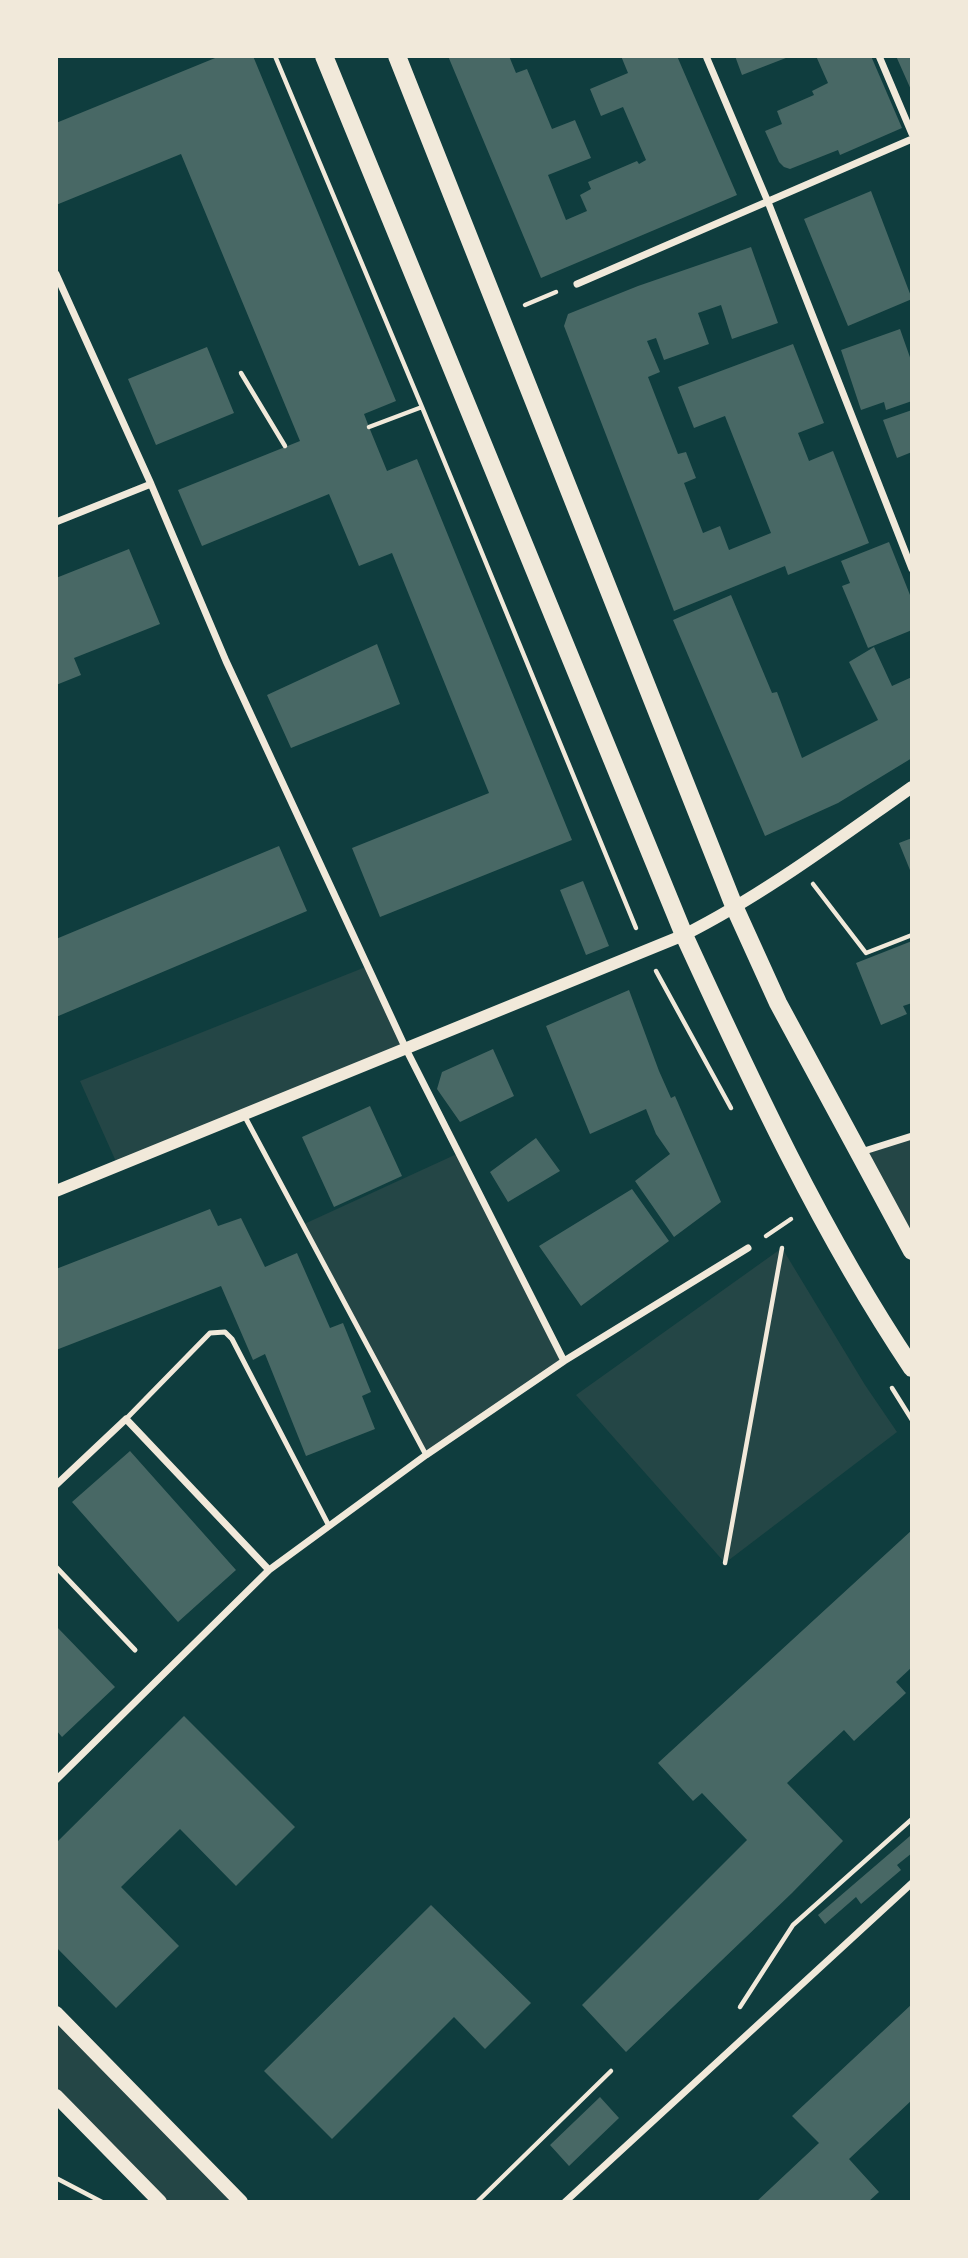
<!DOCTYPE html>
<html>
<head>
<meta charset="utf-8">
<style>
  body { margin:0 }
  #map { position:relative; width:968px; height:2258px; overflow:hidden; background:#0f3d3e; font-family:Raleway,sans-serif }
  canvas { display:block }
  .frame { position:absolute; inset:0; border:58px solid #f1e9da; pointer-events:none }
</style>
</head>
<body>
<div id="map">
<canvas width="968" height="2258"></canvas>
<div class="frame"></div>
</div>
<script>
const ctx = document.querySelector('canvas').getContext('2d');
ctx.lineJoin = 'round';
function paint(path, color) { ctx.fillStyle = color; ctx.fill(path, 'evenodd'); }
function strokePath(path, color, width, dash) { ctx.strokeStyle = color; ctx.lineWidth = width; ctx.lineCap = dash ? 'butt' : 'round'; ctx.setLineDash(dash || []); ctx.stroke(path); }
paint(new Path2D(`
  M368,966L406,1049L118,1166L80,1081Z
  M912,1136V1251L858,1153Z
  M459,1153L564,1361L426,1455L302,1225Z
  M782,1248L865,1385L897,1432L725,1563L576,1395Z
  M56,2016L240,2202H157L56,2101Z`), '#244646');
paint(new Path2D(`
  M220,56H253L396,401L364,414L369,427L387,471L417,459L572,840L380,917L352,848L489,793L392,553L359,566L329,494L202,546L178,490L300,441L181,154L56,205V123Z
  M448,56H509L516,73L527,69L552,129L575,120L591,158L548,175L566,220L587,211L580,195L591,189L588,182L637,161L639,164L646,160L623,107L601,116L590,89L628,73L621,56H677L737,195L541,278Z
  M735,56H791L742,75Z
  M816,56H871L902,128L840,155L838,150L790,169L784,167L779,162L765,131L782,124L777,111L814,95L812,91L828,83Z
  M896,56H912V92Z
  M871,191L912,299L848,326L804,219Z
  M751,247L778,323L732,339L721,305L698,313L709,344L664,360L656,338L647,341L660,372L648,377L678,454L686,452L696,478L684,483L703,533L720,526L729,550L771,533L725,416L694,428L678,387L793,344L824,423L798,433L809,461L833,451L869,543L788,575L785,566L674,611L564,326L568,314L638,286Z
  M900,329L912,363V401L886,410L884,402L861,410L841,350Z
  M207,347L234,413L156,445L128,379Z
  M912,410V452L897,458L883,420Z
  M889,542L912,600V630L868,648L842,586L850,583L841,561Z
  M129,549L160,624L74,658L81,675L56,685V578Z
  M731,595L772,693L777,692L802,758L878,720L849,662L874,647L892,686L912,677V758L838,803L765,836L673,620Z
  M377,644L400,704L291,748L267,695Z
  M912,838V875L899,843Z
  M279,846L307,911L56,1017V939Z
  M583,881L609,946L586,955L560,890Z
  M912,941V1003L903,1006L907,1014L881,1025L856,963Z
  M629,990L659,1071L671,1098L675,1096L721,1202L674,1237L635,1181L670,1154L656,1134L646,1109L590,1134L546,1026Z
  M493,1049L514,1096L460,1122L437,1089L442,1072Z
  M370,1106L402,1176L334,1207L302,1137Z
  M536,1138L560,1171L508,1202L490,1172Z
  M632,1189L669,1241L581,1306L539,1246Z
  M210,1209L218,1226L241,1218L265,1267L297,1253L330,1328L343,1323L371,1392L362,1396L375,1429L306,1456L265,1354L253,1360L221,1286L56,1350V1269Z
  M130,1451L236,1570L178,1622L72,1502Z
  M912,1530V1667L896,1682L906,1693L854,1741L844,1730L787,1783L843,1841L792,1893L626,2052L582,2005L747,1840L702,1793L693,1801L658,1763Z
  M56,1626L115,1687L62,1737L56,1730Z
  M184,1716L295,1827L236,1886L180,1829L121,1887L179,1946L116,2008L56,1947V1843Z
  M910,1836L912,1838V1853L897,1865L901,1870L861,1904L856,1897L825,1924L818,1915Z
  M431,1905L531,2003L485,2049L454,2017L332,2139L264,2071Z
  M912,2004V2100L849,2159L879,2192L868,2202H756L819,2143L792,2116Z
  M600,2097L619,2118L569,2166L550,2145Z`), '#486865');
strokePath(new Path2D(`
  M275,56L422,407L636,928
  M525,305L556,292
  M241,373L285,446
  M369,427L422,407
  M813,884L866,953L912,935
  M656,971L731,1108
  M766,1236L791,1219
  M892,1388L912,1420
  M725,1563L782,1248
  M740,2007L793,1925L912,1819
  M56,2178L102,2202
  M477,2202L611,2071`), '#f1e9da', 4.5);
strokePath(new Path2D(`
  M244,1115L426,1455
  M126,1419L210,1333L225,1332L232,1339L329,1526
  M56,1567L135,1650`), '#f1e9da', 5);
strokePath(new Path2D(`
  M706,56L768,202L912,569
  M879,56L912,134
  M56,274L151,484L226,661L406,1049L564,1361
  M577,284L912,139
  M56,522L151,484
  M858,1153L912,1136
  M56,1485L126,1419L269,1570
  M56,1780L269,1570L426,1455L564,1361L748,1248
  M565,2202L912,1883`), '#f1e9da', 7);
strokePath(new Path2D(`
  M56,1191L684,935C765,894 838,839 912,787`), '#f1e9da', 12);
strokePath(new Path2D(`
  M56,2013L241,2202
  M56,2096L160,2202`), '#f1e9da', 14);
strokePath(new Path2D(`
  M324,56L684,935C751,1081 822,1234 912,1368
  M397,56L734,906L778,1003L912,1251`), '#f1e9da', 18);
</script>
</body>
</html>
